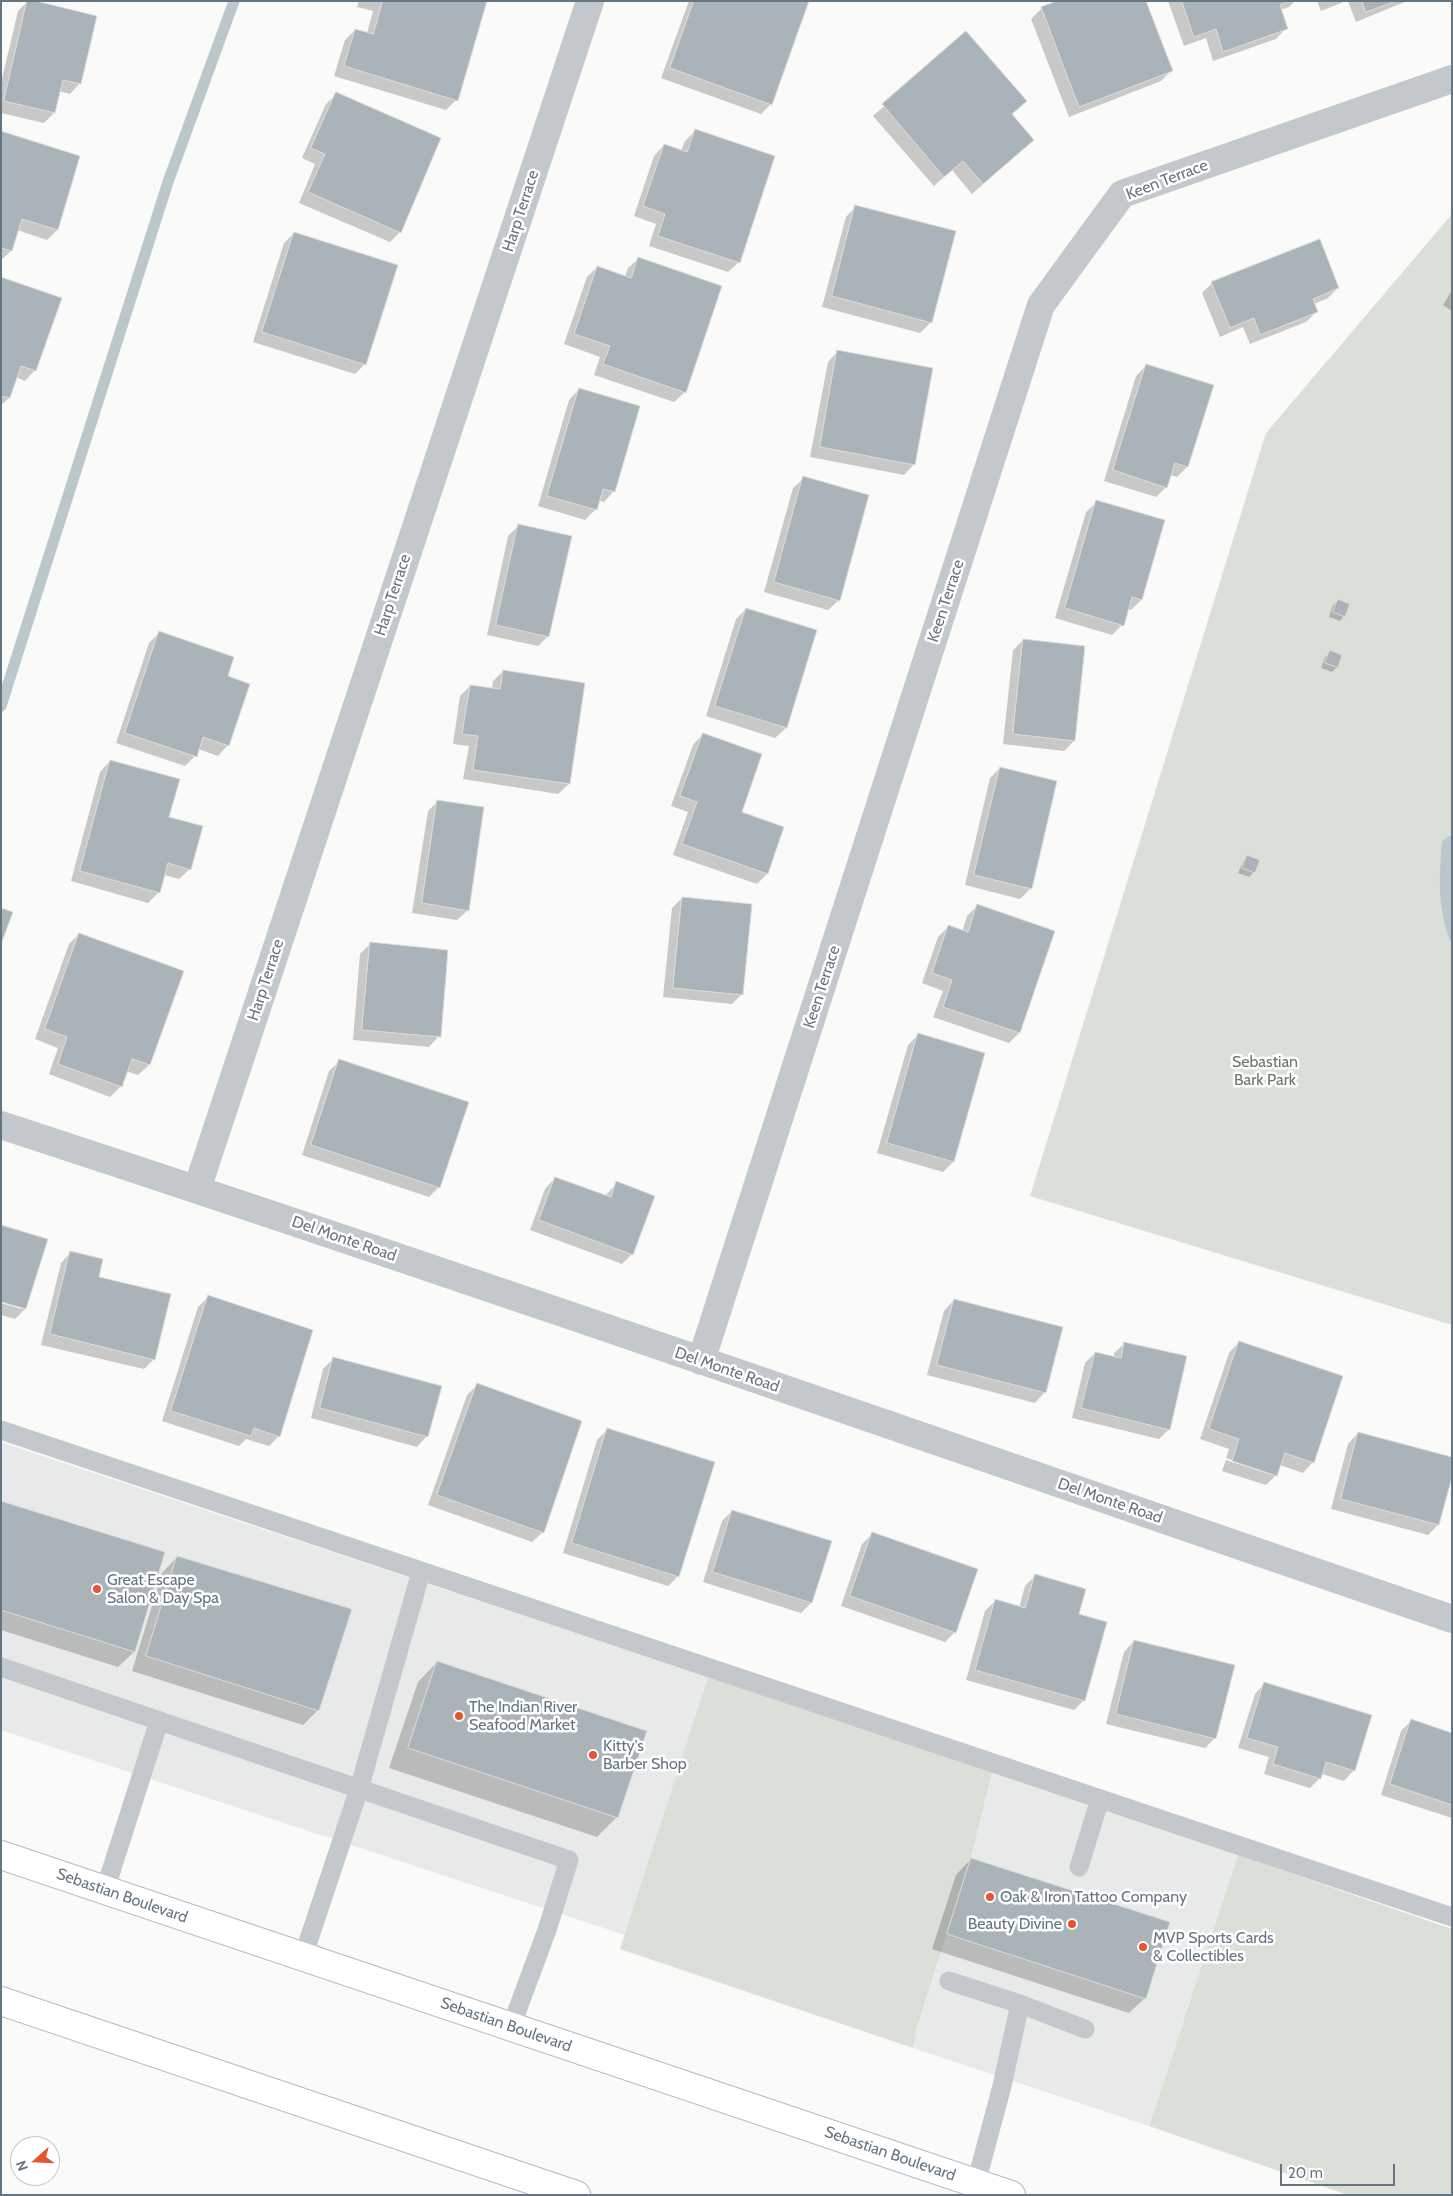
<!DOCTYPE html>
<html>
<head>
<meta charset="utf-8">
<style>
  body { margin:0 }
  #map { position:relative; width:1453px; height:2196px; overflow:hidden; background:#fafaf8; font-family:Cabin,sans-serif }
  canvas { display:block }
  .frame { position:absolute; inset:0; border:2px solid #657683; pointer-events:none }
  .north { position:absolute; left:10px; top:2136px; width:50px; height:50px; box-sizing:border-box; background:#fff; border:1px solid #c1c8cd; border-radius:50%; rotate:250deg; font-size:14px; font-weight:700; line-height:20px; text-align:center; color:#657683 }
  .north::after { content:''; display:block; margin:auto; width:18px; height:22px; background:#e4572e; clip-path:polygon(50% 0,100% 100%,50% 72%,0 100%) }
  .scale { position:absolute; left:1280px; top:2164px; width:115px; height:22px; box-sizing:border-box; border:2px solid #657683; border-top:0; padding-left:6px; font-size:15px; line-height:18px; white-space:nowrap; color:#657683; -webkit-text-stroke:4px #fff; paint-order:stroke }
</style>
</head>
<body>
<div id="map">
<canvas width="1453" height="2196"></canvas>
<div class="frame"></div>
<div class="north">N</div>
<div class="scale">20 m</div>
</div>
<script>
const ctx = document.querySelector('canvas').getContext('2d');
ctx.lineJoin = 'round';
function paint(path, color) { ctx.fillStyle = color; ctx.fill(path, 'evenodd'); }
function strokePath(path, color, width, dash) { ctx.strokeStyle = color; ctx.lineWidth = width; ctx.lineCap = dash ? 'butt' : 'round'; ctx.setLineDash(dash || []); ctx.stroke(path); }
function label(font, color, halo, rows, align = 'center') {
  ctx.font = font + ' Cabin,sans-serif'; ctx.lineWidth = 5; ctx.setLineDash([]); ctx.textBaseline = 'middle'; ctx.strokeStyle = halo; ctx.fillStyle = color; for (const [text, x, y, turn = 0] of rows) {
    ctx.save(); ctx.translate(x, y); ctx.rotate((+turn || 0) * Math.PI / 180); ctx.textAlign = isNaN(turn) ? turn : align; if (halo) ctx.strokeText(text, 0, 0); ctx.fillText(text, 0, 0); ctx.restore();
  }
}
paint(new Path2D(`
  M1,1442L708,1677L625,1935L1,1730Z
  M993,1769L1238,1855L1149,2126L913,2048L917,2027L971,1858Z`), '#e8e9e9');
paint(new Path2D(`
  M1452,214V1325L1030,1196L1266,433Z
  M708,1677L993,1769L971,1858L917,2027L913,2048L620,1949Z
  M1238,1855L1452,1929V2195H1348L1149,2126Z`), '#dadfd7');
paint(new Path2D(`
  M1452,834V945C1437,911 1439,877 1442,841Z`), '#bbc7cb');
paint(new Path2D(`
  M28,1L80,83L70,94L59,91L54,113L44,123L1,113V83L18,11Z
  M359,1H486L456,100L446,110L334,76L345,40L355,30L367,33L373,11L357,7Z
  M689,1H807L771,104L761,114L661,78Z
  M1060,1L1171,71L1161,81L1069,117L1031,19L1041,9Z
  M1168,1H1295L1289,7L1280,10L1286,28L1276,39L1213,61L1206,38L1184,46Z
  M1317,1H1346L1321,11Z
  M1348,1H1407L1356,22Z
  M966,33L1011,115L1033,140L972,194L952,170L934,186L873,116Z
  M336,94L400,232L390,242L299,203L315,164L302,158L326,104Z
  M695,131L739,262L728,272L649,246L656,224L634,216L654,156L664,145L681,151L685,141Z
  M1,133L57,230L47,240L17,230L11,251L1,260Z
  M856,206L931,322L920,333L822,307L846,217Z
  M294,233L365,364L355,374L253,342L284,243Z
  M639,258L685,392L674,402L594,375L600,357L564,344L587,277L597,267L625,277L628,268Z
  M1,279L35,370L25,381L16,377L9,398L1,405Z
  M1212,283L1338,288L1328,298L1314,304L1317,311L1306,322L1250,344L1243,327L1220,337L1202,293Z
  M1452,290V311L1443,305Z
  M838,351L914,464L904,475L810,457L828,362Z
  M1146,366L1187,467L1177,477L1170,475L1166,487L1156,497L1104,481L1136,376Z
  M579,389L614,491L604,502L598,500L595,510L585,520L538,506L569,400Z
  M804,478L839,600L828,610L764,592L793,488Z
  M1097,502L1141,600L1131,610L1127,609L1122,625L1112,635L1055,618L1086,512Z
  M518,526L548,636L538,646L487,635L508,536Z
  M1338,601L1344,616L1340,621L1329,617L1333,605Z
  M746,609L816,631L786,728L775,738L706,716L736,619Z
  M159,633L226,677L228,745L218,756L198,749L195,756L185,766L116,743L149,643Z
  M1023,640L1074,741L1064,751L1003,744L1013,650Z
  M1330,652L1337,667L1332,672L1321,668L1325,657Z
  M503,671L569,784L558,794L463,779L469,746L453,744L460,696L470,686L492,689L493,681Z
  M703,734L741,812L783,827L767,874L757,884L673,855L688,812L671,806L693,745Z
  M110,761L167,818L190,869L179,879L164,875L159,892L148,903L71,881L100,772Z
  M1000,768L1031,888L1020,899L965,885L990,778Z
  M438,801L468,910L457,920L412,913L428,811Z
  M1248,857L1254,872L1249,877L1238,873L1243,862Z
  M682,898L742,994L732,1004L663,997L672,908Z
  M978,905L1053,932L1019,1033L1009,1043L933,1017L943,991L922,983L938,937L948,927L962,932L967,916Z
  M79,934L182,971L149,1065L138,1075L126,1071L121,1086L110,1097L49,1074L58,1048L35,1039L69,944Z
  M370,944L439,1036L429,1047L353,1040L360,954Z
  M918,1035L953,1162L943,1172L877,1153L908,1045Z
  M340,1061L439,1187L429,1197L302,1155L329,1071Z
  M555,1178L605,1196L617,1183L632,1254L622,1264L530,1230L545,1189Z
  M71,1252L97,1278L154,1359L144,1369L41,1345L61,1263Z
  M208,1297L279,1436L269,1446L246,1439L239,1446L162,1421L198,1307Z
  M954,1300L1045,1392L1035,1403L927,1375L944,1311Z
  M1,1303L21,1309V1306L25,1309L15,1319L1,1315Z
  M1239,1342L1313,1462L1303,1473L1280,1465L1276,1475L1266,1485L1222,1471L1226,1460L1272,1475V1473L1226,1458L1229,1449L1200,1439L1229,1353Z
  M1125,1343L1169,1429L1159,1439L1072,1418L1085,1363L1095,1353L1114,1358V1353Z
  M333,1359L427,1436L417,1447L311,1418L323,1369Z
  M477,1385L543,1532L532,1542L428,1505L467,1395Z
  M607,1430L678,1576L668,1586L563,1553L597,1440Z
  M1358,1433L1438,1525L1428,1535L1331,1509L1348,1444Z
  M1,1503L134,1652L118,1667L1,1630Z
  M732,1511L830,1542L811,1603L801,1613L703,1582L722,1521Z
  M872,1534L955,1632L945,1642L841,1606L862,1544Z
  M177,1557L318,1710L303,1725L132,1671L162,1573Z
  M1035,1576L1078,1615L1084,1700L1074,1710L966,1680L985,1611L995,1601L1019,1608L1025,1586Z
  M1134,1641L1215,1738L1205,1748L1106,1724L1124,1652Z
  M437,1662L617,1817L597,1837L389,1768L418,1682Z
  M1265,1683L1354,1770L1344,1781L1322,1774L1320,1778L1310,1788L1264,1774L1269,1757L1238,1748L1255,1694Z
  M1411,1721L1452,1734V1818L1381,1795L1401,1731Z
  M971,1859L1145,1998L1129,2013L932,1949L956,1875Z`), '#0003');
strokePath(new Path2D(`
  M1,706L168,182L234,1`), '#bbc7cb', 11);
const building = new Path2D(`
  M27,1H36L97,16L81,84L63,80L55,113L4,101Z
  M383,1H487L458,101L344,66L355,29L373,34Z
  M694,1H809L772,105L670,68Z
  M1057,1H1146L1173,71L1079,107L1041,7Z
  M1182,1H1289L1280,5L1288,29L1223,52L1216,29L1194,37Z
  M1362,1H1396L1366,12Z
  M966,31L1027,101L1012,114L1034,140L983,184L963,161L944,177L882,104Z
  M336,92L441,138L401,233L308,192L325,154L311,148Z
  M695,129L775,156L740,263L658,236L665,214L643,206L664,144L687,152Z
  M1,131L80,156L58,230L22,219L12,251L1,248Z
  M855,205L956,231L932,323L832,296Z
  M294,232L398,265L366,365L262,332Z
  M1320,239L1339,288L1313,299L1318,312L1260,335L1254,318L1230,328L1211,282Z
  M638,257L722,286L686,393L603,364L610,346L574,334L597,266L631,278Z
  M1,277L62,298L36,371L21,366L10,398L1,396Z
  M837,350L933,368L915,465L820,447Z
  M1146,364L1214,385L1188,467L1175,463L1167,488L1113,470Z
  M579,388L640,406L615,492L603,489L597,510L547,496Z
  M803,476L869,495L840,601L774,582Z
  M1096,500L1165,520L1142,600L1132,597L1124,626L1065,608Z
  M518,524L572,536L549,637L496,625Z
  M1338,599L1350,604L1345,617L1333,612Z
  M746,608L817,630L787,728L715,706Z
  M159,631L234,657L228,676L250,684L229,746L203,737L197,757L125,733Z
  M1023,639L1085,646L1075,741L1013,734Z
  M1330,650L1342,655L1338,668L1325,663Z
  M503,670L585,683L570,784L473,770L478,736L462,734L470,685L500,689Z
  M703,733L762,754L742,812L784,827L768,874L682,844L697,802L680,796Z
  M110,760L180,779L169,817L203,826L191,870L168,863L160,893L80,871Z
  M1000,767L1057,781L1032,889L974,875Z
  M437,800L484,807L469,911L422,903Z
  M1247,855L1260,860L1255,873L1242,868Z
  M682,897L752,904L743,995L673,988Z
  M977,904L1055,931L1020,1033L943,1007L952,980L932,973L948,925L968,932Z
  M1,908L13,912L1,944Z
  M79,933L184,971L150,1065L132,1059L122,1087L58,1064L67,1037L45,1029Z
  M370,942L448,950L441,1037L362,1030Z
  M918,1033L985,1053L954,1162L887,1143Z
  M339,1059L469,1102L440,1188L311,1145Z
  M555,1177L611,1197L616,1181L655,1196L633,1255L539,1220Z
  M1,1225L48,1239L26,1309L1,1302Z
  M70,1251L103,1259L99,1277L171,1294L155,1360L50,1334Z
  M208,1295L313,1330L280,1437L254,1428L251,1436L171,1411Z
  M954,1299L1063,1327L1046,1393L937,1365Z
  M1239,1341L1343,1376L1314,1463L1285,1453L1277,1476L1232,1461L1239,1439L1209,1429Z
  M1124,1342L1187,1356L1170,1430L1081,1408L1095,1352L1121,1358Z
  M333,1357L442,1386L428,1437L320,1408Z
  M477,1383L582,1421L544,1533L437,1495Z
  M607,1428L715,1462L679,1577L572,1543Z
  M1358,1432L1452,1457V1477L1439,1525L1341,1499Z
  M1,1501L165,1552L135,1652L1,1610Z
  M732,1510L832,1541L812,1603L713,1572Z
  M872,1532L978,1569L956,1633L850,1596Z
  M177,1556L352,1609L319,1711L146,1656Z
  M1035,1574L1086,1589L1079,1614L1107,1622L1085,1701L975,1670L995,1599L1025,1608Z
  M1134,1640L1235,1665L1216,1739L1116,1714Z
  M437,1661L647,1731L618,1818L408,1748Z
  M1264,1682L1372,1715L1355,1771L1326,1762L1321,1779L1273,1764L1278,1747L1247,1738Z
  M1411,1719L1452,1733V1805L1390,1784Z
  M971,1858L1170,1922L1146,1999L947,1934Z`);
paint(building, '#aab3b9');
strokePath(building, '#dcdcda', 1);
const secondary = new Path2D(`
  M1,1855L1011,2195
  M1,2001L576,2195`);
strokePath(secondary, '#b3babf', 30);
strokePath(new Path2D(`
  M1,1430L1452,1917
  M1,1667L569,1860L547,1930L511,2027
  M1079,1867L1100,1799
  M105,1890L159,1721
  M303,1957L359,1789L421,1572
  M949,1981L1020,2004
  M976,2183L1002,2086L1020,2004L1085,2029`), '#c3c8cc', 19);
strokePath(new Path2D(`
  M1,1125C487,1284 969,1453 1452,1619
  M197,1189L590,1
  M701,1361L1041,305L1122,194L1452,79`), '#c3c8cc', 28);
strokePath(secondary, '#fff', 28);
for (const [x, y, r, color] of [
  [97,1589,5,"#e4572e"],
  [459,1716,5,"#e4572e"],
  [593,1755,5,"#e4572e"],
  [990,1897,5,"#e4572e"],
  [1072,1924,5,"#e4572e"],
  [1143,1947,5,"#e4572e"]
]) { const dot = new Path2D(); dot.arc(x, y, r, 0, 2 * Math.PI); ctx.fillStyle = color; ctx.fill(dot); strokePath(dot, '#fff', 2); }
label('16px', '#657683', '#fff', [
  ["Keen Terrace",1167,180,-21],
  ["Harp Terrace",521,211,-72],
  ["Harp Terrace",393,595,-72],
  ["Keen Terrace",946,601,-72],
  ["Harp Terrace",266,980,-72],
  ["Keen Terrace",822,987,-72],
  ["Del Monte Road",344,1239,19],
  ["Del Monte Road",727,1370,19],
  ["Del Monte Road",1110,1501,19],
  ["Sebastian Boulevard",122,1896,19],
  ["Sebastian Boulevard",506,2025,19],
  ["Sebastian Boulevard",890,2154,19]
]);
label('16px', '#687a64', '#fff', [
  ["Sebastian",1265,1062],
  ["Bark Park",1265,1080]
]);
label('16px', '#657683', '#fff', [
  ["Great Escape",107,1580],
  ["Salon & Day Spa",107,1598],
  ["The Indian River",469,1707],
  ["Seafood Market",469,1725],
  ["Kitty's",603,1746],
  ["Barber Shop",603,1764],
  ["Oak & Iron Tattoo Company",1000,1897],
  ["Beauty Divine",1062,1924,"right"],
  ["MVP Sports Cards",1153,1938],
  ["& Collectibles",1153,1956]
], 'left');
</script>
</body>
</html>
